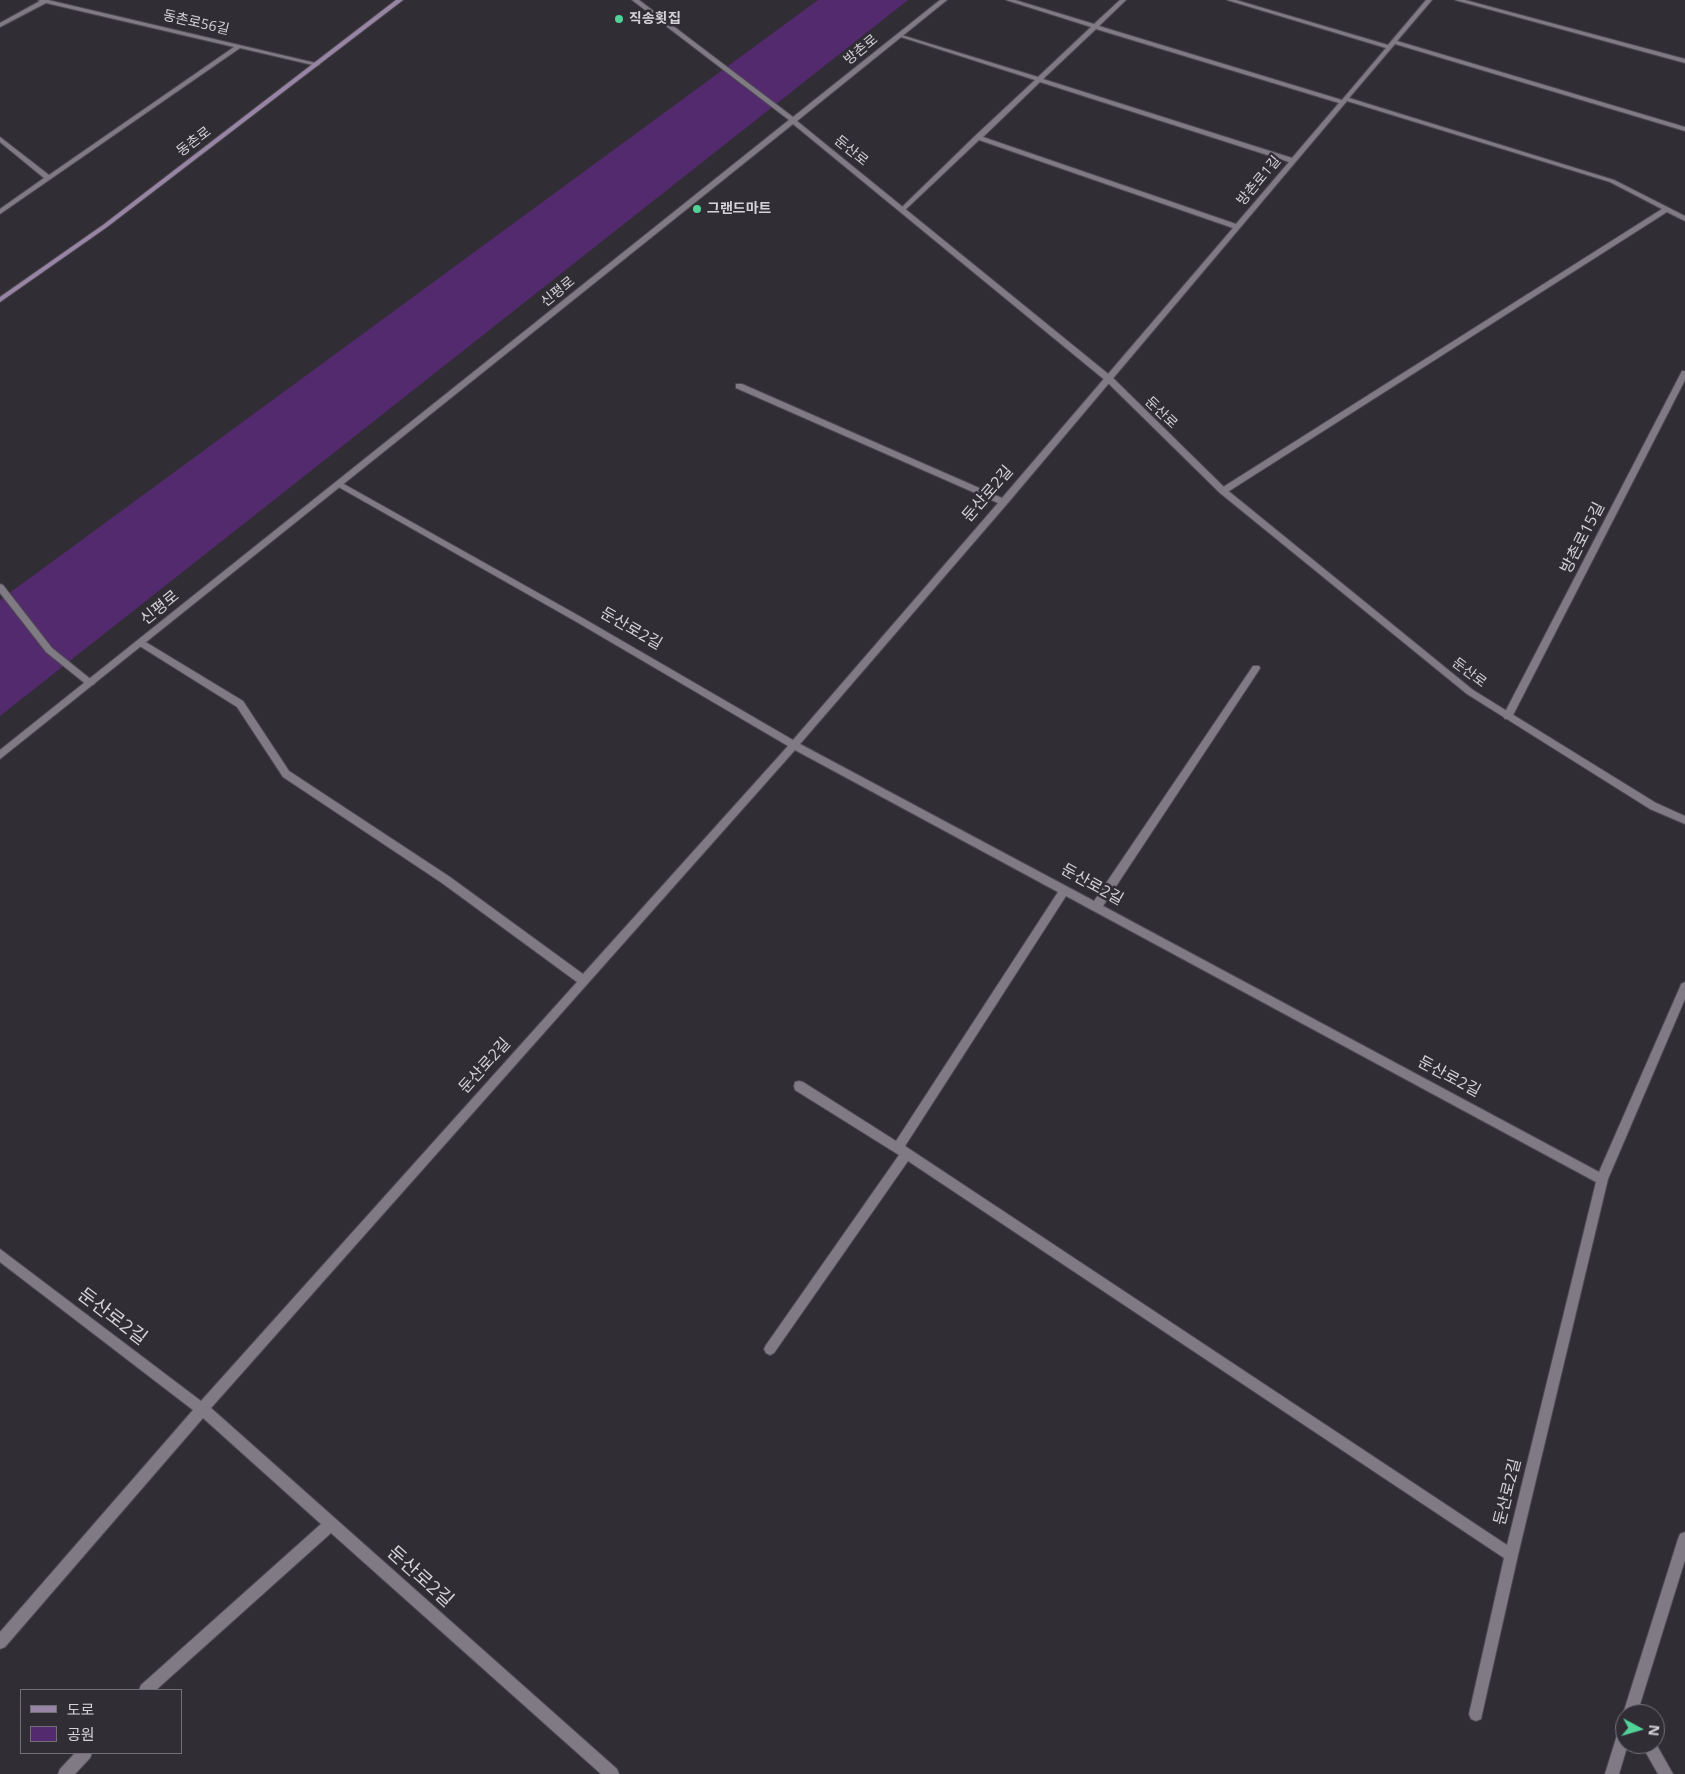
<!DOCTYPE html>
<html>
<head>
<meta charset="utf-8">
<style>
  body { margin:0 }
  #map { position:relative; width:1685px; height:1774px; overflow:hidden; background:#312d35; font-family:"Open Sans","Noto Sans KR",sans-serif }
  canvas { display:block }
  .legend { position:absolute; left:20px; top:1689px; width:162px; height:65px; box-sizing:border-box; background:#312d35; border:1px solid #736f76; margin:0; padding:6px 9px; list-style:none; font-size:15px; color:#d5d2d7 }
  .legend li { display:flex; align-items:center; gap:10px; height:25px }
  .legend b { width:25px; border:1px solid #736f76 }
  .north { position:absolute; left:1615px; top:1704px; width:50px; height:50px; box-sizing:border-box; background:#312d35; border:1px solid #736f76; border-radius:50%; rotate:96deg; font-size:14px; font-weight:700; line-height:20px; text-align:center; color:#d5d2d7 }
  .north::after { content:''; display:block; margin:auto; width:18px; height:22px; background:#51d398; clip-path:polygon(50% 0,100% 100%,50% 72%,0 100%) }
</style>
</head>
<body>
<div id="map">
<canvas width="1685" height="1774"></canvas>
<ul class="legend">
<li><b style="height:6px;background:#9885a6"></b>도로</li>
<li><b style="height:14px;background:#542a6e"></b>공원</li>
</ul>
<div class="north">N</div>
</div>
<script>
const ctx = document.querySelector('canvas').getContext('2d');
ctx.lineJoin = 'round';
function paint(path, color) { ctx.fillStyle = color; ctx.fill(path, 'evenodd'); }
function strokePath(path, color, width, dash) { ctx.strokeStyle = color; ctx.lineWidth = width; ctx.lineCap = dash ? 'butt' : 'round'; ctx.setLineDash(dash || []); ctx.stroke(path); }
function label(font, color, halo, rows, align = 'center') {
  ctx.font = font + ' "Open Sans","Noto Sans KR",sans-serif'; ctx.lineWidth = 5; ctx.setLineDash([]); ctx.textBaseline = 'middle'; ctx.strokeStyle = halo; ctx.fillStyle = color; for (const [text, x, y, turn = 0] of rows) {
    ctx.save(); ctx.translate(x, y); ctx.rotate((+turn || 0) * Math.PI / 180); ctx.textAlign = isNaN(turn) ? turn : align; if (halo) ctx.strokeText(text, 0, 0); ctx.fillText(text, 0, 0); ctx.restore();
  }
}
paint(new Path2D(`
  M818,0H908L0,716V600Z`), '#542a6e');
const service = new Path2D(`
  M1685,1532V1560L1637,1714H1625V1719L1623,1714L1678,1539L1680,1534Z
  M1625,1725V1744H1628L1619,1774H1605L1618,1732L1620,1727Z
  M1655,1742L1673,1774H1658L1641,1744H1655Z`);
const minor = new Path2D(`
  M38,0H48L320,64L317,66L240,48L0,214V209L44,178L0,142V137L49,175L234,47L46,3L0,27V23L40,1Z
  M1006,0H1015L1094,24L1120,0H1126L1099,26L1342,100L1386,48L1227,0H1236L1388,45L1426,0H1432L1397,41L1685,127V131L1395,44L1349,98L1614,180L1685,216V221L1667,212L1226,493H1220V489L1662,209L1610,182L1347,101L1007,504L800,744L1094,901L1253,666H1259L1260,668L1259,670L1103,906L1599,1172L1680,987L1681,984L1685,982V999L1608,1179L1518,1555L1481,1719L1476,1721L1471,1719L1469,1714L1504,1558L908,1161L774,1353L770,1355L766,1353L764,1349L766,1345L899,1155L795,1090L794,1086L795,1082L799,1081L803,1082L896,1141L1058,892L795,750L211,1408L617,1769L619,1774H601L331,1533L156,1690H139L141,1685L321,1524L203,1418L5,1647L0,1649V1632L193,1410L0,1262V1249L201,1401L577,982L442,883L283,777L237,707L138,645L137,643L138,641H144L243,701L289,771L450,877L583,974L788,746L575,621L335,485L336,483H342L581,617L793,740L998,503L736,388V384H742L1002,498L1233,228L979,140L904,211H900V209L975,136L1035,80L898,36V34L1038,77L1091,27ZM1096,29L1339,103L1292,158L1043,79ZM1040,82L1289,162L1236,224L983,137ZM1066,896L1596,1182L1507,1545L905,1146Z
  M1455,0H1465L1685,59V63Z
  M1682,371H1685V380L1511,719H1505L1503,716Z
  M0,584L3,585L52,648L93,681L95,683L93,685H87L46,652L0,593Z
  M75,1753H92L90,1758L75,1774H58L60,1769Z`);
const tertiary = new Path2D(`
  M632,0H639L793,117L940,0H947L797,121L1112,377L1226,489L1473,690L1656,803L1685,816V824L1650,809L1467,694L1220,493L1106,381L793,124L0,759V750L789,120Z`);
const secondary = new Path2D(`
  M396,0H403L107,227L0,302V297L103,225Z`);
strokePath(service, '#4e4a50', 2);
strokePath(minor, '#4e4a50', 2);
strokePath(tertiary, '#4e4a50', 2);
strokePath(secondary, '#4e4a50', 2);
paint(service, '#7f7a83');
paint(minor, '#7f7a83');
paint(tertiary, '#7f7a83');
paint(secondary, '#9885a6');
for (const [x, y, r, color] of [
  [619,19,5,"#51d398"],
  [697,209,5,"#51d398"]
]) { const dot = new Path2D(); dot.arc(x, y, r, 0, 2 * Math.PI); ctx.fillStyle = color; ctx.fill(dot); strokePath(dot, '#312d35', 2); }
label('bold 14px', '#d5d2d7', '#312d35', [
  ["직송횟집",629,19],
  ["그랜드마트",707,209]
], 'left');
label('14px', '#d5d2d7', '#312d35', [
  ["동촌로56길",196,23,13],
  ["방촌로",861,50,-39],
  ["동촌로",194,142,-37],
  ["둔산로",851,151,39],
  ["방촌로1길",1259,181,-50],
  ["신평로",558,292,-39],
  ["둔산로",1161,413,44],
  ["둔산로",1469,673,37]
]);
label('16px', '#d5d2d7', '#312d35', [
  ["둔산로2길",988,494,-49],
  ["방촌로15길",1583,538,-63],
  ["신평로",160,608,-39],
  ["둔산로2길",631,629,30],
  ["둔산로2길",1092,885,29],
  ["둔산로2길",485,1066,-48],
  ["둔산로2길",1449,1077,28],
  ["둔산로2길",1508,1492,-76]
]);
label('19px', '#d5d2d7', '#312d35', [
  ["둔산로2길",112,1317,37],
  ["둔산로2길",420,1577,42]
]);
</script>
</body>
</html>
